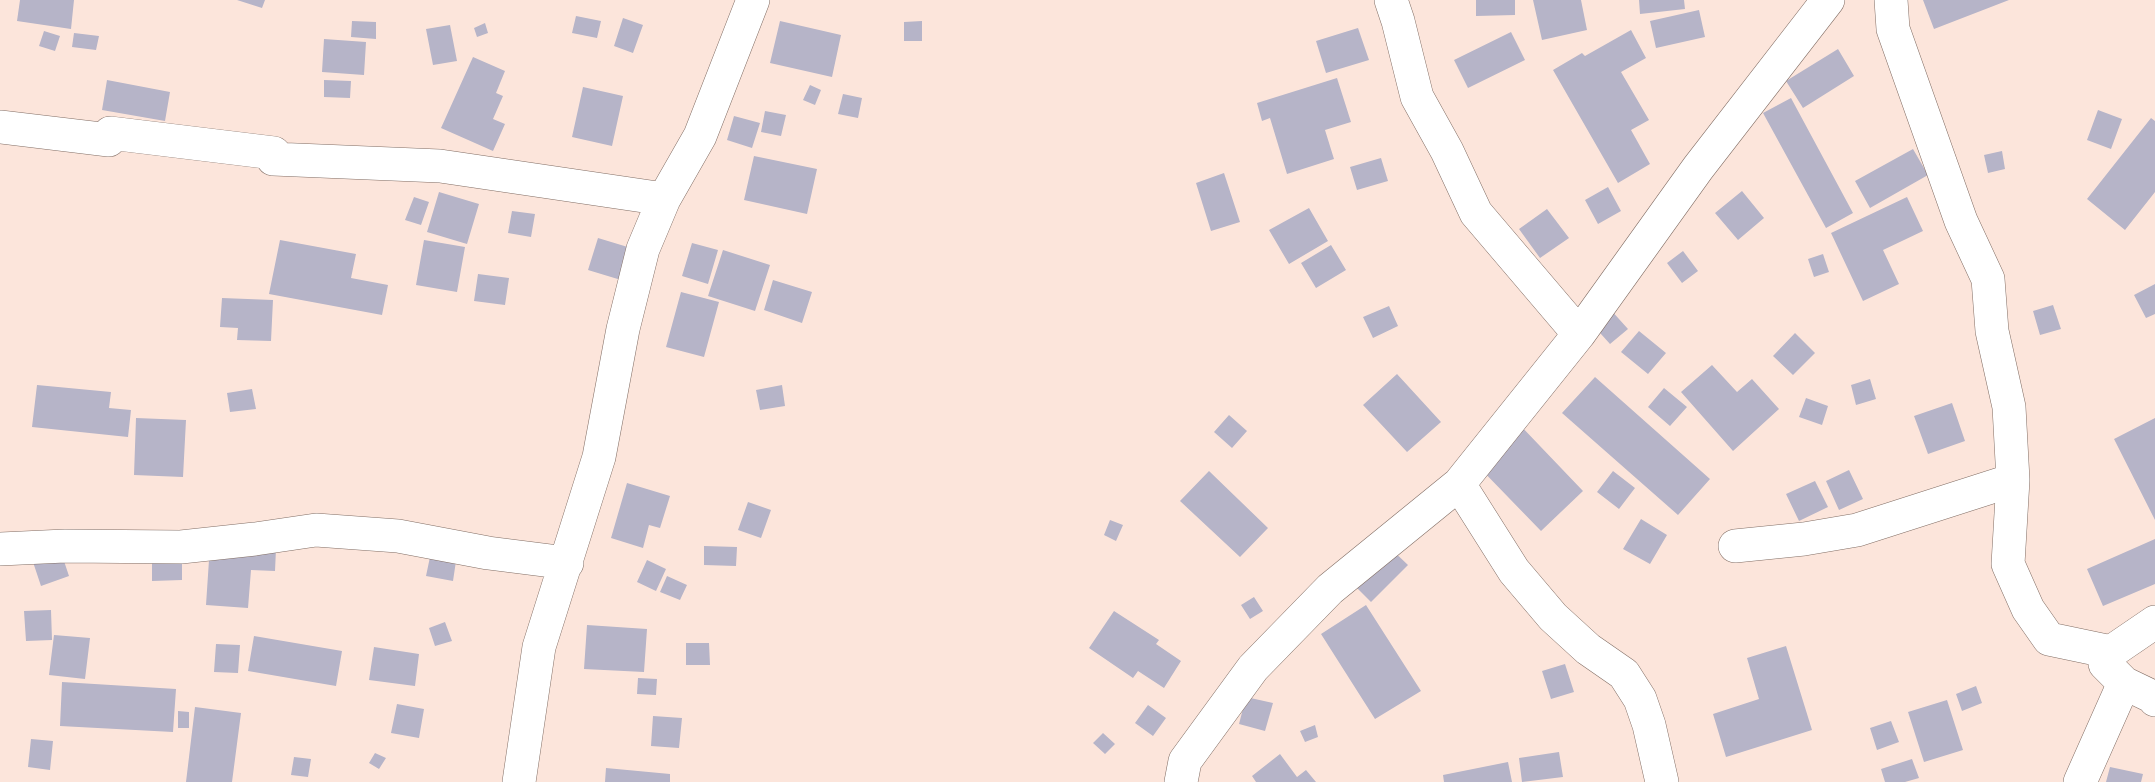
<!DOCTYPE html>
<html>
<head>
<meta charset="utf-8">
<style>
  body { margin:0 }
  canvas { display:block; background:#fce5db }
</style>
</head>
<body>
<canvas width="2155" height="782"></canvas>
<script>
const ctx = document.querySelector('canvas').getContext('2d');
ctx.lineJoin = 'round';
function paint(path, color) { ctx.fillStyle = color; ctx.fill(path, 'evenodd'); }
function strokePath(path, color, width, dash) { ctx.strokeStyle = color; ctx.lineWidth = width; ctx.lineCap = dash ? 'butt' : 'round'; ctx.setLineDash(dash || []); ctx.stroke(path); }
paint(new Path2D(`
  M20,0H74L71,29L17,21Z
  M237,0H265L262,8Z
  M1476,0H1515V15L1476,16Z
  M1533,0H1581L1587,30L1542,40Z
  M1639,0H1684L1685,9L1640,14Z
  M1923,0H2009L1934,29Z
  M1699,10L1705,37L1656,48L1650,21Z
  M576,16L601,21L597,38L572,33Z
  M623,18L643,25L633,53L614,46Z
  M352,21L376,22V39L351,37Z
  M780,21L841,35L832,77L770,63Z
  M922,21V41H904V22Z
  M485,23L488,33L477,37L474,28Z
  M450,25L457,61L433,65L426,29Z
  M1358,28L1369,60L1326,73L1316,41Z
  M1631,30L1646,58L1621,72L1649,120L1631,130L1650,164L1618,183L1553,70L1582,53L1585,56Z
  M44,31L60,36L55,51L39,46Z
  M1511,32L1525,60L1468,88L1454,60Z
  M74,33L99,36L96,50L72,47Z
  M324,39L366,42L364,75L322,72Z
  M1838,49L1854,76L1803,108L1786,81Z
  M473,57L505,71L496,93L503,96L493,119L505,124L493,151L441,128Z
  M1337,78L1351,122L1325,130L1334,159L1287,174L1270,118L1262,121L1257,103Z
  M107,80L170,92L165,121L102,110Z
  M324,80L351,81L350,98L324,97Z
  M810,85L821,90L815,105L803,100Z
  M583,87L623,96L612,146L572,137Z
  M843,94L862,98L858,118L838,114Z
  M1791,98L1853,213L1826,228L1763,113Z
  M2098,110L2122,119L2111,149L2087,140Z
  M765,111L786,115L781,136L761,132Z
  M734,116L760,123L752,148L727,140Z
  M2151,118L2155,121V192L2125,230L2087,199Z
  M1913,149L1928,175L1870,208L1855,181Z
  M2002,151L2005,169L1988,173L1984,155Z
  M754,156L817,169L807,214L744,200Z
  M1381,158L1388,181L1357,190L1350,167Z
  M1224,173L1240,222L1211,231L1196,183Z
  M1608,187L1621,211L1598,224L1585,200Z
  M1742,191L1764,218L1738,240L1715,213Z
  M439,192L479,204L467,244L427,232Z
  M414,197L429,202L421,225L405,220Z
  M1907,197L1923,231L1883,250L1899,284L1863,301L1831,233Z
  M1309,208L1328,241L1289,264L1269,230Z
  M1547,209L1569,238L1540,258L1519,229Z
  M512,211L535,214L531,237L508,233Z
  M598,238L631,248L621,280L588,270Z
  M280,240L356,254L351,278L388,285L382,315L269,294Z
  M424,240L465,247L457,292L416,285Z
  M692,243L718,250L708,284L682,276Z
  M1331,245L1346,270L1316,288L1301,263Z
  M723,250L770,265L755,311L708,296Z
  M1683,251L1698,271L1682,283L1667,263Z
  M1823,254L1829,272L1814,277L1808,259Z
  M478,274L509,278L505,305L474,301Z
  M773,280L812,292L802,323L764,310Z
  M2155,284V314L2146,318L2134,295Z
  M681,292L719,302L704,357L666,347Z
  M222,298L273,300L271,341L237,340L238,328L220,327Z
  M2053,305L2061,329L2040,335L2033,311Z
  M1389,306L1398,326L1373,338L1363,317Z
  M1610,309L1628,329L1610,344L1592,324Z
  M1639,331L1666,353L1648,374L1621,352Z
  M1795,333L1815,353L1793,375L1773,356Z
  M1712,365L1737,392L1752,379L1779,409L1733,451L1681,392Z
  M1397,374L1441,422L1407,452L1363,405Z
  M1595,377L1710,479L1678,515L1562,413Z
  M1870,379L1876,399L1856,405L1851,385Z
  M37,385L111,392L109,408L131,410L128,437L32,427Z
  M782,385L785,406L760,410L756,390Z
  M1664,388L1687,407L1670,426L1648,407Z
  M252,389L256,409L230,412L227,393Z
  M1806,398L1828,406L1822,425L1799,417Z
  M1952,403L1965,441L1928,454L1914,416Z
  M1229,415L1247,431L1232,448L1214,432Z
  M136,418L186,420L183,477L134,475Z
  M2155,418V520L2114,439Z
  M1518,423L1583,491L1541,531L1476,464Z
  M1849,470L1863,499L1839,510L1826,481Z
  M1209,471L1268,528L1240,557L1180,501Z
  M1613,471L1635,488L1619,509L1597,492Z
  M1815,481L1828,507L1799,521L1786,494Z
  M627,483L670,496L660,528L649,525L643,548L611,538Z
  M748,502L771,510L761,538L738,530Z
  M1641,519L1667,535L1650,564L1623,549Z
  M1110,520L1123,525L1116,541L1104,535Z
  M2155,539V584L2103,606L2087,569Z
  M210,545L276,549L275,571L251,570L248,608L206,605Z
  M1387,545L1408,565L1371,602L1350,581Z
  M704,546L737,547L736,566L704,565Z
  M61,552L69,576L41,586L33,562Z
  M430,557L456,561L453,581L426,576Z
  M152,560H182V580L152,581Z
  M647,560L666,569L656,591L637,582Z
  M667,576L687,585L680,600L660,592Z
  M1254,597L1263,611L1250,619L1241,605Z
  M1366,605L1421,691L1375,719L1321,634Z
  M51,610L52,640L26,641L24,611Z
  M1114,611L1159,640L1156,644L1181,661L1164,688L1138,671L1133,678L1089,648Z
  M445,622L452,641L435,646L429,628Z
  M587,625L647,629L644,672L584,669Z
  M54,635L90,638L85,679L49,675Z
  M254,636L342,651L336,686L248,671Z
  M686,643H709L710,665H686Z
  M216,644L240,645L238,673L214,672Z
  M1786,646L1812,730L1726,757L1713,714L1759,699L1747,658Z
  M374,647L419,654L415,686L369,680Z
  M1565,664L1574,692L1551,699L1542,671Z
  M638,678L657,679L656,695L637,694Z
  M62,682L176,689L173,732L60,726Z
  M1976,686L1982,703L1962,711L1956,694Z
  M1246,697L1273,703L1265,731L1239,724Z
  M1947,700L1963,750L1924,762L1908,712Z
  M397,704L424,709L419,738L391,733Z
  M1148,705L1166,718L1153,736L1135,723Z
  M195,707L241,713L232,782H186Z
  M178,711L189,712V728H178Z
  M653,716L682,718L679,748L651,746Z
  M1891,721L1899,742L1877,750L1870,728Z
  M1315,725L1318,737L1305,742L1300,731Z
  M1103,733L1115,744L1105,754L1093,743Z
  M31,739L53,741L50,770L28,767Z
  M1559,752L1563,777L1522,782L1519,758Z
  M375,753L386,758L379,769L369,763Z
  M1280,754L1297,777L1306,770L1316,782H1256L1252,776Z
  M294,757L311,759L308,777L291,775Z
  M1912,759L1919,778L1905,782H1885L1881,769Z
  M1508,762L1512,782H1444L1443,775Z
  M2110,767L2143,774L2141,782H2106Z
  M606,768L670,774V782H605Z`), '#b6b4c8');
const minor = new Path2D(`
  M1391,0L1398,21L1417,97L1447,151L1476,213L1579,334
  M1891,0L1893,29L1961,221L1988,279L1992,331L2009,407L2013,480L2008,564L2028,609L2049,639L2111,652L2105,664L2124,683L2153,697L2155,700
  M0,127L109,140L110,133L274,153L273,159L440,166L664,199
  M1459,484L1514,571L1553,617L1588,649L1624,674L1640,699L1649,725L1662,782
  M1735,546L1804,539L1857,530L2013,480
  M0,549L65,546L181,547L255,539L316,530L398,536L488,553L567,563
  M2111,652L2155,622
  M519,782L539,647L599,457L623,329L643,249L664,199L700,136L753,0
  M1181,782L1185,761L1253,668L1330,589L1459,484L1579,334L1698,168L1828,0
  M2080,782L2124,683`);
strokePath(minor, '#826e65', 34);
strokePath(minor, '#fff', 33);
</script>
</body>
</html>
